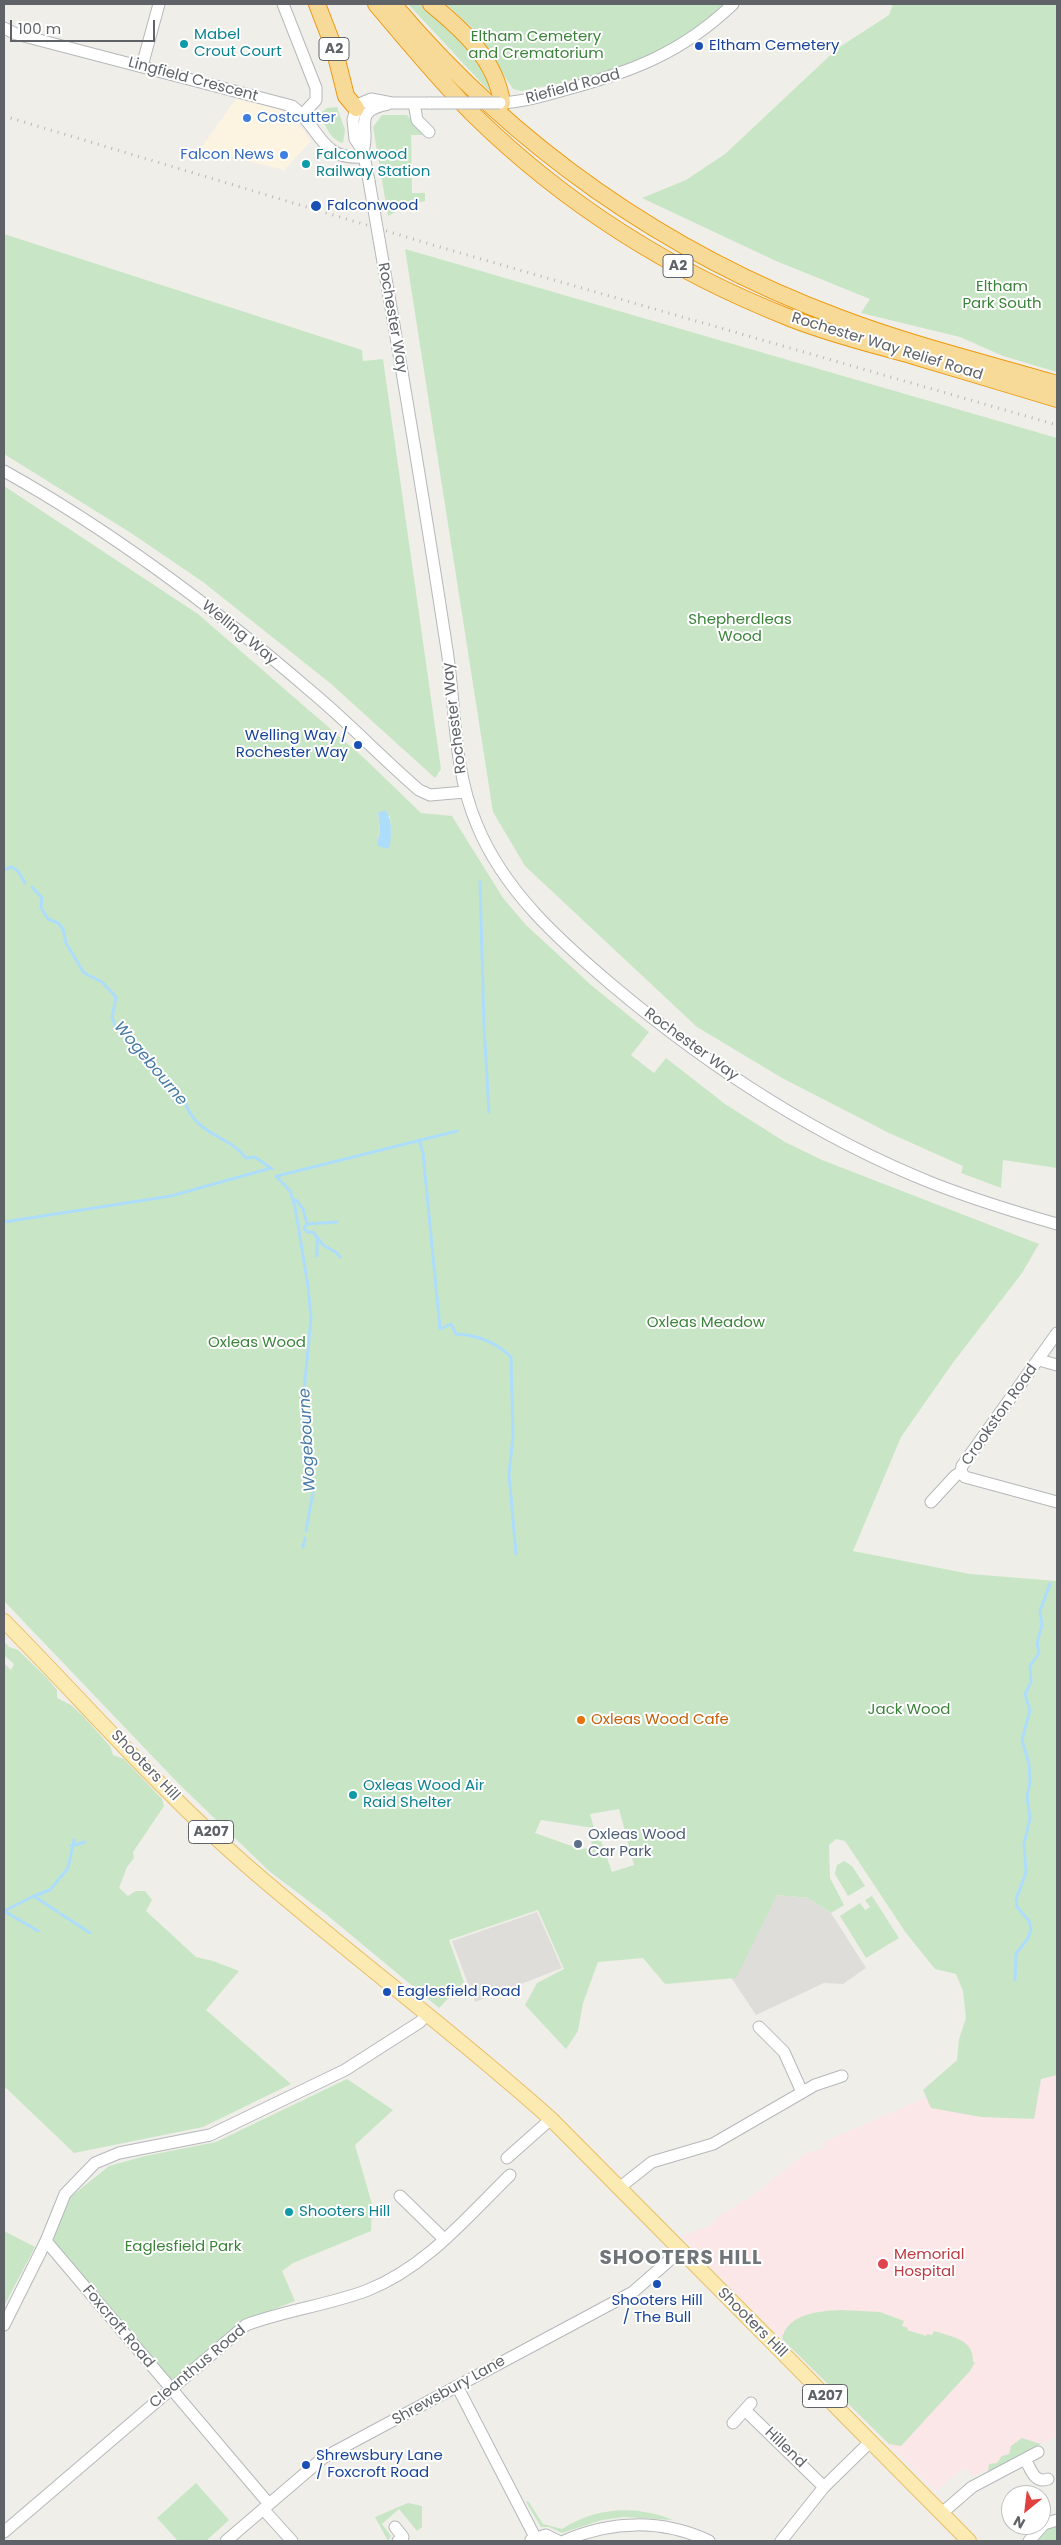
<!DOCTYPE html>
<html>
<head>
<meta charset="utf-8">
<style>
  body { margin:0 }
  #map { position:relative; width:1061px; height:2545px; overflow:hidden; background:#f0eee8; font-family:Poppins,sans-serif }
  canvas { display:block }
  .frame { position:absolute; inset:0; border:5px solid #5f6367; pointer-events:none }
  .north { position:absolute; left:1001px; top:2485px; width:50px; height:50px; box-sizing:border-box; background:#fff; border:1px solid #bfc1c2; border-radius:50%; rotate:209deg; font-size:14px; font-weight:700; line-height:20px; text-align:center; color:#5f6367 }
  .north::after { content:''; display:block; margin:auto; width:18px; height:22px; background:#e1413e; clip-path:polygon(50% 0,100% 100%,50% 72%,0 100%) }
  .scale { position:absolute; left:10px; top:20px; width:145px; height:22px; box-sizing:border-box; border:2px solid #5f6367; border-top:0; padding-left:6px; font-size:15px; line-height:18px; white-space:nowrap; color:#5f6367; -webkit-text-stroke:4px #fff; paint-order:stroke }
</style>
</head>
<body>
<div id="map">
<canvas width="1061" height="2545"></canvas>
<div class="frame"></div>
<div class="north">N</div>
<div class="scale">100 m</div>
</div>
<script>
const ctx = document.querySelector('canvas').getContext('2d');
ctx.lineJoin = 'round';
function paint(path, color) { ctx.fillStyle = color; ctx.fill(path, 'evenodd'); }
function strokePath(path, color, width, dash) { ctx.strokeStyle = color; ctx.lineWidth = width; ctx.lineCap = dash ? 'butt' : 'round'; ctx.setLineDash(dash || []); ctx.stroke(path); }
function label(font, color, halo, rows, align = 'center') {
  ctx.font = font + ' Poppins,sans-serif'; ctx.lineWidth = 4; ctx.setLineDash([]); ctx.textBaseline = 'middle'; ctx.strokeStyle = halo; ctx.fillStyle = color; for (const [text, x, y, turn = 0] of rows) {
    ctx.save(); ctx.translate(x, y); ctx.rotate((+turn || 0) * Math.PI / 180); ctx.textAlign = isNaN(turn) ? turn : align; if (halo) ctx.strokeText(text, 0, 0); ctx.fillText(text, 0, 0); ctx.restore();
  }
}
paint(new Path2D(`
  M236,99L279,109L296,121L311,141L284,170L202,149L204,144Z`), '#fcf4e1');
paint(new Path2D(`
  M777,1895L808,1898L831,1913L866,1968L843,1984L824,1983L756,2015L728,1973Z
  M537,1912L562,1968L475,2002L452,1941Z`), '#dfddda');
paint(new Path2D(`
  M1017,2058L1057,2065V2436L974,2476L964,2468L936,2491L734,2291L682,2236L709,2226L721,2215L755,2194L806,2153L825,2148L824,2142Z`), '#fbe7e7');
paint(new Path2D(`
  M408,4H421L468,44L498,91H489Z
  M446,4H726C716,13 706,24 695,32C643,69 582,79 521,91L513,89L471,27Z
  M893,4H1057V372L1003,356L960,337L861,313L870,299L776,261L642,198L686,180L725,154L838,48L889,15Z
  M337,107L345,130L343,143C330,140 324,124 321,113L327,108Z
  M382,115H407L424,135H411L412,193H425V201L408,205L388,216L373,127Z
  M4,234L362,350L363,361L383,359L441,769L435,778L330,683L203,582L131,533L4,454Z
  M405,249L1057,438V1168L1003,1160L1001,1188L961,1173L963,1166L889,1133L782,1078L697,1027L525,866L493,812Z
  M4,486L198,614L364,758L421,813L452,816L503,898L526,925L591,985L649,1032L631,1055L654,1073L666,1058L725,1104L785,1142L822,1160L1039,1244L1022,1273L952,1364L901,1437L853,1551L970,1574L1057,1581V2075L1041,2079L1034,2119L981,2117L931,2108L923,2090L957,2060L959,2039L966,2018L963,1991L956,1974L935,1969L906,1933L845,1841L836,1839L829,1845L830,1878L844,1905L831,1913L808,1898L777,1895L736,1978L665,1984L643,1958L598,1962L583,2003L578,2031L566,2049L525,2005L537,1983L564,1969L538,1910L449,1940L464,1982L439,2008L327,1915L269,1871L178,1783L4,1601ZM378,813L390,816L391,833L378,837L380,830ZM619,1809L634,1865L612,1872L600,1838L591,1840L592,1848L580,1849L535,1833L541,1820L594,1828L590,1814Z
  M4,1641L9,1647L18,1650L46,1677L57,1690V1698L71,1705L83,1716L110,1746L113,1755L124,1759L162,1799L164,1806L133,1852L134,1858L127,1867L119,1888L128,1896L136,1891H145L152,1900L146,1911L196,1957L213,1961L239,1971L206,2010L291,2084L203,2127L74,2153L6,2088L4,2089V1663L11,1670L14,1664L5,1656Z
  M844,1861L852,1866L865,1886L848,1896L835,1874L837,1865Z
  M872,1896L899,1938L866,1958L840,1916L860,1903L865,1910L870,1907L865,1900Z
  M347,2079L393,2110L355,2145L372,2204L371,2231L293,2263L282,2271L295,2301L246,2320L172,2382L52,2242L68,2199L109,2166L145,2156L216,2142Z
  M4,2231L35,2247L4,2306Z
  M841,2310L880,2312L904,2321L902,2326L908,2328L907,2330L926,2336L927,2334L932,2335L934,2331C952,2337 974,2339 973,2362H975L970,2371L901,2446L889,2444L782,2339C787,2313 820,2311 841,2310Z
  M1022,2438L1041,2444L990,2472L988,2471L989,2464L997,2463L1002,2456L1009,2454L1011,2446Z
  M196,2483L229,2520L206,2541H178L157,2518Z
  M528,2501L543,2524L562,2529C596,2507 636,2505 673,2520L624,2517L602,2520L562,2533L549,2527H541L526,2502Z
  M408,2503L422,2506V2527L417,2531L399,2509L382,2524L391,2536L388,2541L375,2517Z
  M1057,2516V2541H1025L1046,2517Z`), '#c8e6c6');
paint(new Path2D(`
  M385,810C393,819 391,834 390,846L386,849L377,845L380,830L378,813Z`), '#aeddfb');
strokePath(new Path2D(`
  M4,870L11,867L18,871L25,883
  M480,882L484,1026L489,1112
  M32,887L42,898L41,908L48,919L58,923L63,929L66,943L84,973L102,982L116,997L112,1018L115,1025L132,1040L144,1059L169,1086L173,1096L179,1101L185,1102C196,1136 229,1135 246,1158L255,1157L272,1169
  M419,1140L423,1153L440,1329L451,1324L456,1334C477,1335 497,1343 511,1357L513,1436L509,1474L516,1554
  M276,1176L290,1191L295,1207L308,1286L311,1318L303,1402L313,1492L306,1531
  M277,1176L457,1131
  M293,1200H296L303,1209L307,1224L304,1228L307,1232H313L323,1245L337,1253L340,1257
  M4,1222L171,1196L271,1168
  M307,1224L337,1222
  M317,1237V1256
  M303,1547L305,1538
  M71,1846L85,1842
  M34,1896L50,1890L68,1868L74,1840
  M4,1911L34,1896L58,1912
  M4,1911L38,1931
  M61,1914L90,1933
  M1015,1980L1016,1954L1028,1938L1031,1929L1029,1921L1017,1907L1016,1900L1026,1872L1024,1844L1030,1818L1027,1797L1030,1782L1029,1764L1022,1740L1030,1710L1025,1694L1031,1682L1030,1666L1039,1653L1037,1643L1042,1625L1040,1611L1050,1584`), '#aeddfb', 3);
const minor = new Path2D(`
  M283,4L316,88V100L303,114
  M4,28L16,34L292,106C321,128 320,161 364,157
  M142,66L159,4
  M414,103L417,120L429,132
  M500,103C522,102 543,96 564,90C631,72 682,53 733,4
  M363,151C371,128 351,111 388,104
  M369,181L363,151L355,139L353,120L357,105L371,99L392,103H431
  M379,239C403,375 426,513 447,650C456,709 453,769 477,825C504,891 559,940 612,985C708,1066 815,1136 932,1183C973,1199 1015,1212 1057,1224
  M4,471C115,533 217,610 313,693C350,724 383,759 419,790L430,795L465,792
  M1057,1333L962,1466L961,1472L965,1477L1057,1502
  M1039,1360L1057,1365
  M931,1502L955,1476L961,1472
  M759,2027L784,2052L802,2092
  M507,2158L551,2119
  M619,2188L652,2162L713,2144L815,2085L842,2076
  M400,2196L444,2239
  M46,2241L269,2504
  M4,2325L46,2241L65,2194L95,2163L119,2153L210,2135L345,2070L420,2022L427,2014
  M457,2386L535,2537
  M745,2410L824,2487
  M733,2423L751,2403
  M1025,2459C1031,2469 1034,2484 1048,2479
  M263,2509L292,2541
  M942,2513L972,2487L1038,2452
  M395,2527L403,2537L398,2541
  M4,2532L246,2325C286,2310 329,2305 368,2290C426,2267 467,2217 510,2175
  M531,2540L546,2535L558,2541
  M226,2541L323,2458L633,2292L680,2251
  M564,2541C611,2520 662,2519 709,2541
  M781,2541L824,2487L871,2441
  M1029,2541L1044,2524L1057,2520`);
const major = new Path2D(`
  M4,1621C84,1702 160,1790 246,1865C346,1952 453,2031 551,2119L969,2541`);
const highway = new Path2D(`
  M317,4L334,48L346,96L356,108
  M376,4C408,42 440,81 475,116C565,204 673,272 790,318C830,334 872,344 914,356C962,370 1009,385 1057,399
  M393,4C513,146 665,253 840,318C911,345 985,363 1057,384
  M431,4C463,30 496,60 502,103`);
strokePath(minor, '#b5b8bb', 13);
strokePath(major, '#eabe67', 16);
strokePath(highway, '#ec990d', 18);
strokePath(minor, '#fff', 11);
strokePath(major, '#fbebb3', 14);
strokePath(highway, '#f8da98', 16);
strokePath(new Path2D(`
  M4,116L443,248L1057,425`), '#b6b7b7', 3, [1, 6]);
const minorBridge = new Path2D(`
  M431,103H500
  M369,181L379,239`);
strokePath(minorBridge, '#b5b8bb', 13, []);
strokePath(minorBridge, '#fff', 11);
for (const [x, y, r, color] of [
  [184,44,5,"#0f9aa8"],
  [699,46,5,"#1a4fb4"],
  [247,118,5,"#3f7fe0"],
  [284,155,5,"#3f7fe0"],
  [306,164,5,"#0f9aa8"],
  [316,206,6,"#1a4fb4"],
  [358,745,5,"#1a4fb4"],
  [581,1720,5,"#e8710a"],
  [353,1795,5,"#0f9aa8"],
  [578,1844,5,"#5c6f8a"],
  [387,1992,5,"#1a4fb4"],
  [289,2212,5,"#0f9aa8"],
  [883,2264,6,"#e0444e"],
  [657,2284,5,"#1a4fb4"],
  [306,2465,5,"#1a4fb4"]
]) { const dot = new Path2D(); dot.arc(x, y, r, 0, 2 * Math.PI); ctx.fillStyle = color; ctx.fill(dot); strokePath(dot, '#fff', 2); }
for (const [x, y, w] of [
  [334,49,30],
  [678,266,30],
  [211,1832,45],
  [825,2396,45]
]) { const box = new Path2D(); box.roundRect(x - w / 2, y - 11.5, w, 23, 4); ctx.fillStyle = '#fff'; ctx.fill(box); strokePath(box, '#5f6367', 1); }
label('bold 14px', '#5f6367', null, [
  ["A2",334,49],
  ["A2",678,266],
  ["A207",211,1832],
  ["A207",825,2396]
]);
label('15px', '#0d838f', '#fff', [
  ["Mabel",194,35],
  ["Crout Court",194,52],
  ["Falconwood",316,155],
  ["Railway Station",316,172],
  ["Oxleas Wood Air",363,1786],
  ["Raid Shelter",363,1803],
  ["Shooters Hill",299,2212]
], 'left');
label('15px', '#3b833a', '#fff', [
  ["Eltham Cemetery",536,37],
  ["and Crematorium",536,54],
  ["Eltham",1002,287],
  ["Park South",1002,304],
  ["Shepherdleas",740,620],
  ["Wood",740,637],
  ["Oxleas Meadow",706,1323],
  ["Oxleas Wood",257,1343],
  ["Jack Wood",909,1710],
  ["Eaglesfield Park",183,2247]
]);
label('15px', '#164399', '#fff', [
  ["Eltham Cemetery",709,46],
  ["Falconwood",327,206],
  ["Welling Way /",348,736,"right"],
  ["Rochester Way",348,753,"right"],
  ["Eaglesfield Road",397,1992],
  ["Shooters Hill",657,2301,"center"],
  ["/ The Bull",657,2318,"center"],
  ["Shrewsbury Lane",316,2456],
  ["/ Foxcroft Road",316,2473]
], 'left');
label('15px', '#5f6367', '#fff', [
  ["Lingfield Crescent",193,80,15],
  ["Riefield Road",573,87,-15],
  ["Rochester Way",392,318,80],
  ["Rochester Way Relief Road",887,347,17],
  ["Welling Way",239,633,39],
  ["Rochester Way",455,718,-97],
  ["Rochester Way",691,1045,36],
  ["Crookston Road",1000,1415,-55],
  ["Shooters Hill",145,1766,46],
  ["Shooters Hill",752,2323,45],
  ["Foxcroft Road",118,2327,50],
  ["Cleanthus Road",198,2367,-40],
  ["Shrewsbury Lane",449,2391,-29],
  ["Hillend",785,2448,44]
]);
label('15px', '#366cbe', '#fff', [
  ["Costcutter",257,118],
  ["Falcon News",274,155,"right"]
], 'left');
label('15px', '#c56008', '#fff', [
  ["Oxleas Wood Cafe",591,1720]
], 'left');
label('15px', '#4e5e75', '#fff', [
  ["Oxleas Wood",588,1835],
  ["Car Park",588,1852]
], 'left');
label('15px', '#be3a42', '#fff', [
  ["Memorial",894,2255],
  ["Hospital",894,2272]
], 'left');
label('italic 16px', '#477aa5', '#fff', [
  ["Wogebourne",150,1064,50],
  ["Wogebourne",308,1440,-93]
]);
ctx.letterSpacing = '1px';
label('bold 20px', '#707579', '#fff', [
  ["SHOOTERS HILL",681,2259]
]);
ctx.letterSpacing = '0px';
</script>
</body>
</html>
